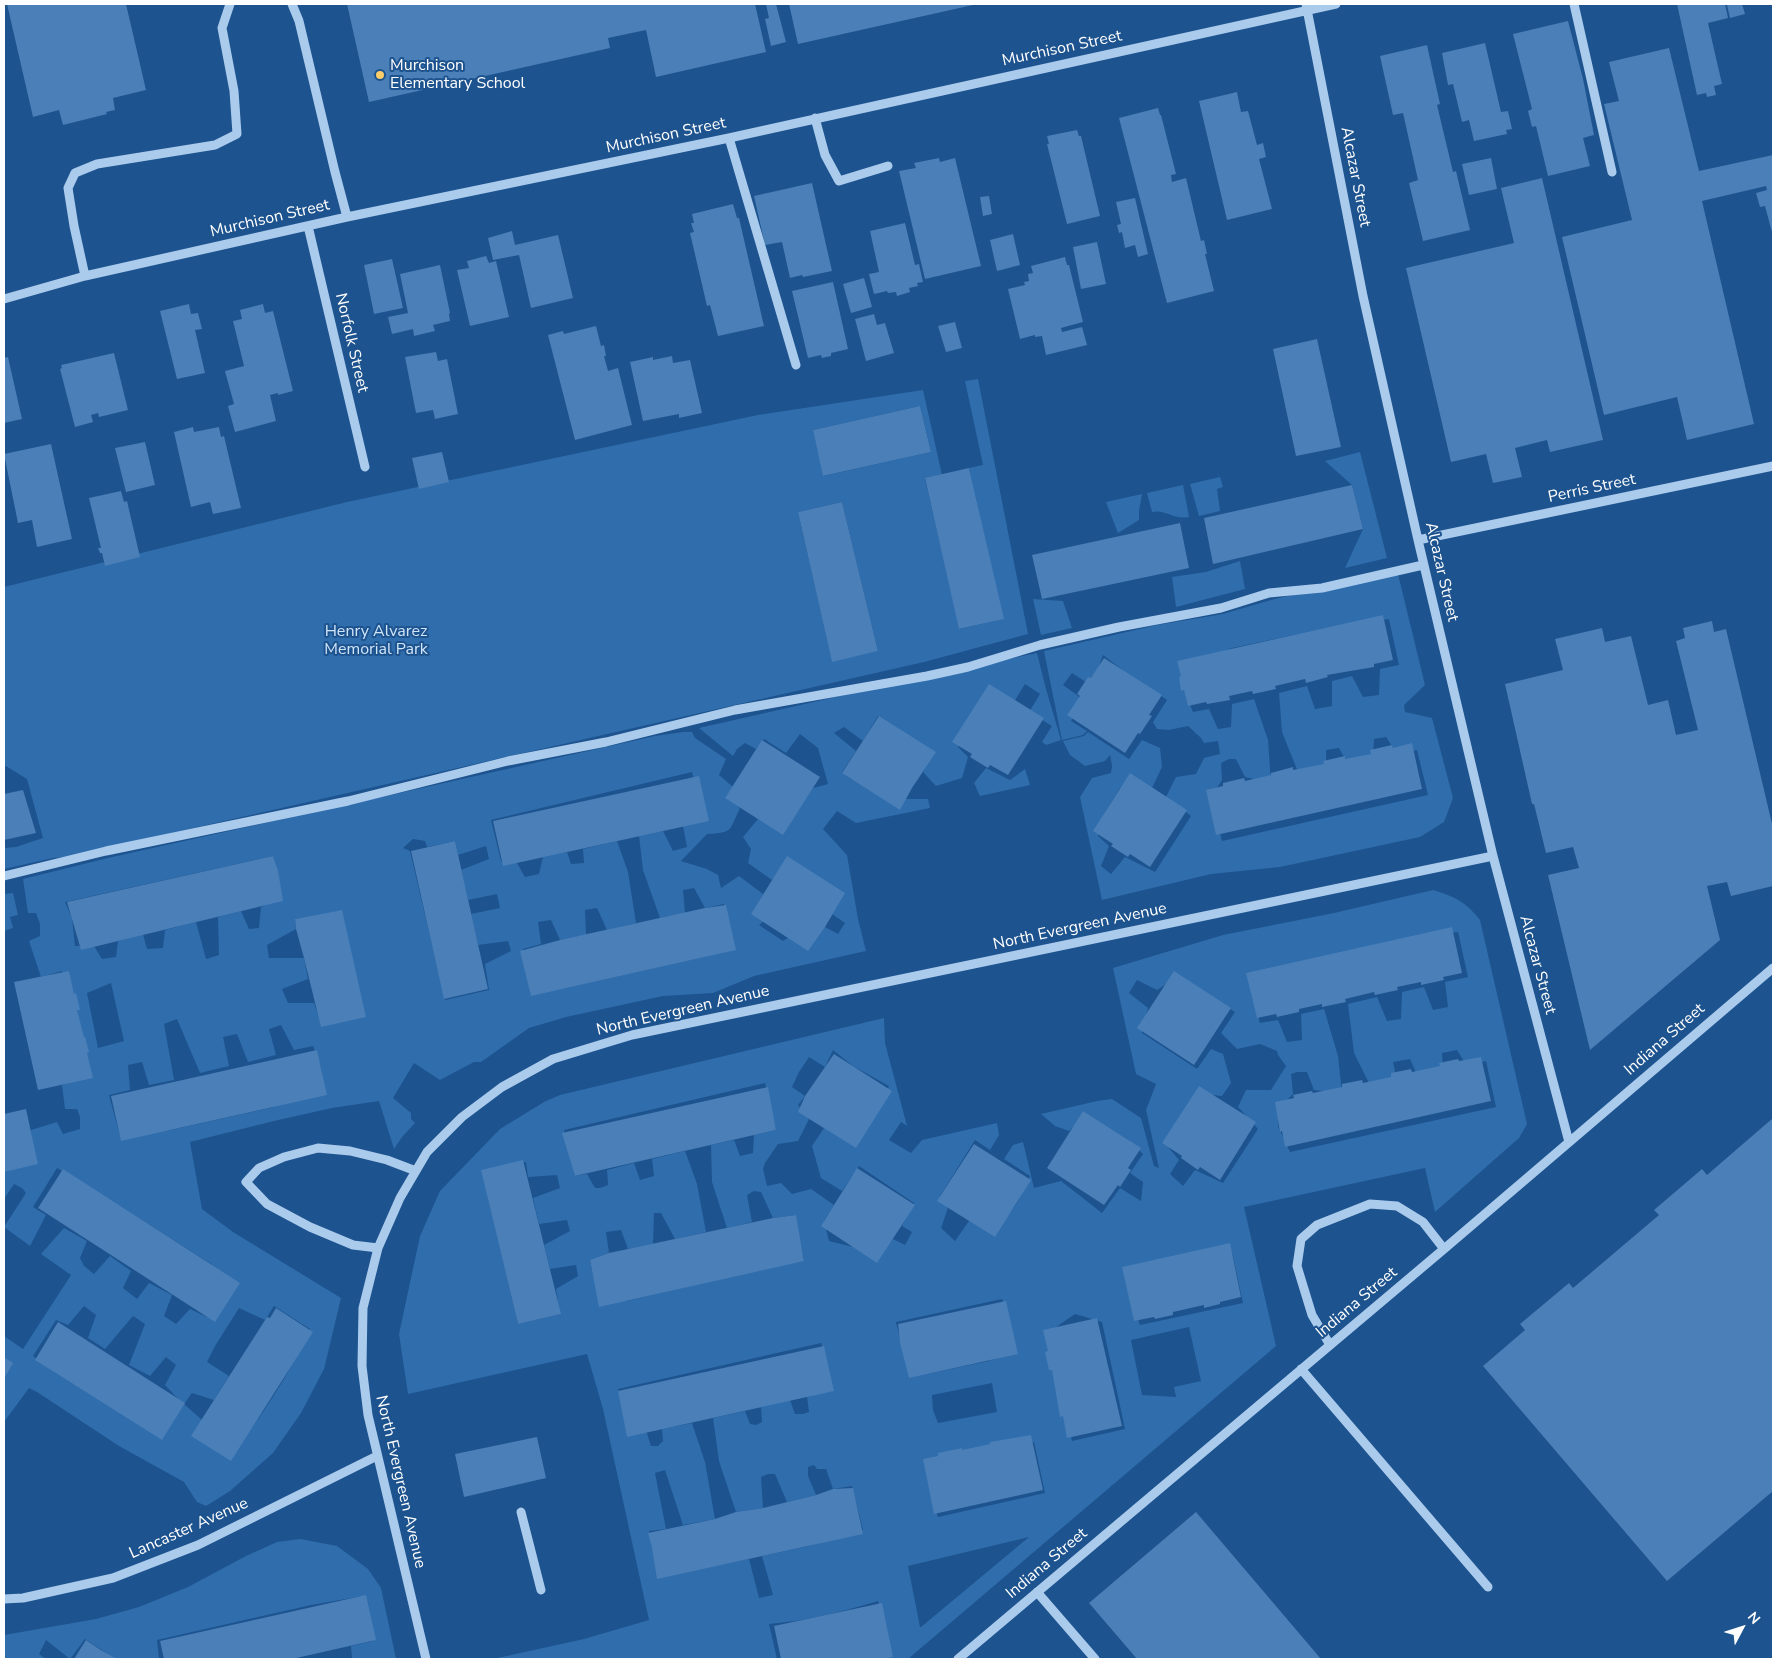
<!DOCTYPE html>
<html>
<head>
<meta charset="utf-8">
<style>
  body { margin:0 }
  #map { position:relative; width:1777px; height:1663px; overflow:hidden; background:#1d538e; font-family:"Nunito Sans",sans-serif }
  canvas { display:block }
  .frame { position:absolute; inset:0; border:5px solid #fff; pointer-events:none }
  .north { position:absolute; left:1717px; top:1603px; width:50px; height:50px; -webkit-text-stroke:4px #1d538e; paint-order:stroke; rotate:50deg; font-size:14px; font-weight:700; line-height:20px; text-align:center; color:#fff }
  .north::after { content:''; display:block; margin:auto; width:18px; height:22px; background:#fff; clip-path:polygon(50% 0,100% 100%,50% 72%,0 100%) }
</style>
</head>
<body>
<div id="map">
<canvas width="1777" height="1663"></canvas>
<div class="frame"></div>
<div class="north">N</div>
</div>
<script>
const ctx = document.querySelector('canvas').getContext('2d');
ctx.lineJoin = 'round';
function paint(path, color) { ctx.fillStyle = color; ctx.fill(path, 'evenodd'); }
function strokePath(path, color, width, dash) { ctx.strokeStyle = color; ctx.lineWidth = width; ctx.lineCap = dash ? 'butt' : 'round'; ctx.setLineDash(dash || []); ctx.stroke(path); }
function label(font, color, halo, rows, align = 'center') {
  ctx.font = font + ' "Nunito Sans",sans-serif'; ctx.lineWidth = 4; ctx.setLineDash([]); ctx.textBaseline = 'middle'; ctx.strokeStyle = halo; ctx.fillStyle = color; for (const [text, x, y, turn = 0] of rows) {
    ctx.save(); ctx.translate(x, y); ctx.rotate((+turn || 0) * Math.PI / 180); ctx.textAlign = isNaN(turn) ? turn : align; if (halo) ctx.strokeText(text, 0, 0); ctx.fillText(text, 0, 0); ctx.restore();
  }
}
paint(new Path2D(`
  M978,379L1028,634L924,662L66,857L53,858L4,869V848L16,847L43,838L27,779L4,765V587L347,502L758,415L923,390L942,475L925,479L960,629L1003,619L969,468L983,465L965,381ZM920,406L931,452L824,476L813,430ZM842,502L878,651L832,661L798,512Z
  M1360,452L1387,558L1345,568L1363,529L1352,485L1325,461Z
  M1220,477L1223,487L1217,489L1220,511L1199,516L1190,484Z
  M1183,485L1189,517C1173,520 1166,509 1152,512L1147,493Z
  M1142,494L1139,511V520L1118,533L1106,502Z
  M1240,561L1245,589L1176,607L1172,577L1206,572Z
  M1397,570L1425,685L1404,705L1405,712L1432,718L1453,798L1444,822L1420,837L1280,867L1211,874L1102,900L1080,797L1092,778L1111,773L1112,766L1110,755L1105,761L1085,766L1070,755L1063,741L1084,736L1088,732L1129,759L1142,740L1160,748L1162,767L1152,788L1134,779L1120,788L1104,814L1098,836L1109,846L1101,866L1111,874L1125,857L1155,872L1191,816L1166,797L1176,777L1196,774L1204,758L1220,754L1218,741L1204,743L1201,738L1188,726L1169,730L1157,729L1153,722L1167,700L1124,671L1103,655L1092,686L1072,673L1063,685L1084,700L1071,721L1087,731L1083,735L1062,740L1044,651L1157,625L1223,614L1271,600ZM1389,619L1399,665L1380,669L1379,695L1363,697L1352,676L1332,681V706L1315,709L1307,686L1279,693L1282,732L1300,777L1326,771V750L1339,748L1349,766L1373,760L1374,739L1386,737L1398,755L1417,750L1428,795L1222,841L1211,797L1222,780L1221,763L1229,759H1236L1245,777L1271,783L1268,740L1254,699L1232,704L1231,727L1218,729L1209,709L1193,712L1184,690L1183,667L1232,648L1331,627Z
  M1033,599L1063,601L1072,628L1041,635Z
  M1037,653L1046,689L1061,740L1046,745L1042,742L1052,726L1029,712L1040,694L1025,684L1014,702L958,732V747L968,757L962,778L936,786L923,772L934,753L878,716L863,741L844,727L834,733L856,751L842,772L851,779L906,799H928L930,808L856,823L837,811L823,829L847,855L858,919L866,951L754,976L713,993L663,996L566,1017L529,1028L481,1062H474L440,1080L414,1063L393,1098L411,1113V1119L415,1123L402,1137L394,1149L379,1101L332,1108L274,1121L190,1142L202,1209L233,1232L341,1298L324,1369L301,1413L273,1453L230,1491L206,1506L197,1502L184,1482L119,1446L37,1392L29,1388L4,1422V1370L7,1360L4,1358V1336L23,1349L71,1275L41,1254L64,1228L87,1241L80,1258L84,1266L94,1274L110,1256L131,1271L123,1288L137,1299L149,1283L172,1295L164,1316L176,1324L190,1309L207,1317L232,1281L211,1264L87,1185L57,1168L33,1207L46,1215L30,1246L4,1227L26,1193L22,1188L14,1184L4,1199V1172L33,1162L31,1130L57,1122L63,1134L80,1129V1117L77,1109H65L62,1085L86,1075L62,971L41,977L29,941L40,936V924L36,913H28L23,879L108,858L655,736L683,732H692L695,738L726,759L719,775L733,787L726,796L740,808C729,830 734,833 707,834L681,861L707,869L718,875L721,888L739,876L763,894L753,914L764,921L759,925L783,941L789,937L825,927L838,934L845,923L832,914L788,859L772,880L748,863L751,849L743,837L758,819L783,833L813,788L828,784L818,748L800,734L786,753L764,739L756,749L745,743L737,749L733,756L699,728L968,667ZM692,772L702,815L683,826L687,847L673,851L663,831L639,836L643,870L660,918L685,913L683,890L694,888L705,908L724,904L733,949L704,957L557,990L532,992L523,949L541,944L538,922L551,920L560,940L586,935L585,910L597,908L607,930L636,923L628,872L617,841L583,849L584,863L571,864L567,852L543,857L539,874L525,877L517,863L501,861L491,820ZM413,839L425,841L427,847L455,841L458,855L486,846L489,859L461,870L468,900L497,894L500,908L471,914L478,945L508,941L511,951L485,964L489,990L445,1000L410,851L403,848ZM273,856L278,870L280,899L261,907L259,928L249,929L241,911L218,917L219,955L206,959L196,922L165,930L163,948L147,949L143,934L118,941L116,957L102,959L94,946H75L72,918L65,902ZM339,911L321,1023L314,1003H288L282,989L308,979L304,958H269L267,945L296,929L295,919ZM111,983L124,1041L98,1048L87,993ZM177,1019L200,1073L229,1066L223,1037L237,1034L248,1062L276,1055L269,1029L281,1025L294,1050L313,1046L321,1067L324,1091L270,1108L171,1130L120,1136L109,1095L130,1090L128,1065L142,1062L149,1085L174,1080L164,1024ZM84,1306L96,1315L88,1338L105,1349L133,1316L145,1324L129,1365L150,1376L166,1357L176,1365L165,1385L180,1401L159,1437L51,1370L33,1356L56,1320L68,1325ZM274,1306L310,1329C290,1374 261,1417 231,1456L202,1420L184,1404L192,1393L214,1400L229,1376L207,1362L215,1346L239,1308L265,1320Z
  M986,768L1010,780L1025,769L1030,785L980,796L974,783Z
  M1433,890C1455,897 1465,901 1480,920L1527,1124L1519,1138L1435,1212L1425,1168L1244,1207L1276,1346L908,1659H876L890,1653L886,1624L878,1601C842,1612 806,1621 769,1624L777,1659H493L584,1639L649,1620L603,1409L587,1354L408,1394L399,1334L420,1236L440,1191L500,1129L544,1102L560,1095L884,1018L885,1043L907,1126L901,1122L889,1140L911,1153L922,1140L997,1123L999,1135L990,1150L975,1140L940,1196L948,1208L941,1228L955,1241L969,1221L993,1231C1010,1217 1022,1197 1030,1176L1004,1159L1013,1145L1023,1142L1034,1188L1061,1181L1102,1213L1120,1188L1141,1201L1143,1182L1130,1173L1143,1154L1127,1139L1087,1114L1069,1131L1055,1126L1041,1114L1097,1101L1112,1099L1141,1118L1154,1166L1159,1168L1146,1110L1156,1084L1136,1074L1113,968L1223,935L1334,913ZM1458,932L1468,977L1445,982L1448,1007L1433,1010L1424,987L1402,992L1401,1019L1387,1021L1377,997L1348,1004L1354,1053L1371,1087L1397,1081L1393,1062L1410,1059L1418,1077L1443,1071L1442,1053L1457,1050L1467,1066L1486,1061L1496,1107L1290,1152L1278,1126L1279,1108L1293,1094L1291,1074L1297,1072H1307L1314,1090L1342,1093L1338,1056L1324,1009L1301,1014L1302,1040L1287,1042L1278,1020L1260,1023L1251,994L1401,939ZM1179,976L1235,1012L1221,1033L1237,1049L1260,1044L1277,1051L1278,1055L1286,1066L1271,1090H1246L1238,1107L1258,1129L1223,1183L1195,1170L1183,1186L1170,1174L1179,1160L1169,1148L1172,1128L1205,1094L1222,1096L1231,1083L1223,1054L1211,1049L1197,1069L1142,1033L1148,1008L1129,993L1137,980L1157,990ZM833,1050L853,1066L889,1086L884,1103L852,1141L824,1128L812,1146L821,1178L842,1191L859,1166L914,1203L902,1226L912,1232L905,1245L893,1239L877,1259L853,1247L829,1241L824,1221L834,1205L811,1189L792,1194L781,1183L767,1186L763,1169L765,1163L778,1144L798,1141L809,1119L798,1105L805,1096L792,1087L799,1072L809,1057L825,1067ZM765,1083L776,1130L754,1135L753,1153L740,1156L734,1140L711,1145L712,1182L727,1228L752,1222L747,1195L754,1191L761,1192L773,1218L795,1215L804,1259L627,1301H599L590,1261L609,1253L606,1232L621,1230L628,1249L653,1244L654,1213H661L675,1239L706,1232L697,1184L685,1151L652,1159L654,1176L640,1180L634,1163L607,1170L608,1185L600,1188H595L587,1174L575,1176L564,1130ZM526,1162L528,1177L557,1175L560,1188L533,1198L539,1224L567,1220L570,1231L544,1245L550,1269L576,1265L578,1276L556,1289L560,1314L518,1324L488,1198L484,1172ZM1232,1252L1243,1303L1140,1325L1128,1293ZM1002,1299L1010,1322L1014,1352L989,1361L927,1374L908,1373L896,1322ZM1075,1314L1102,1322L1125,1429L1072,1441L1049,1332ZM1189,1327L1201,1381L1174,1387L1176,1397L1142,1395L1131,1340ZM821,1343L828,1365L831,1388L807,1397L809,1412L803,1414H795L790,1400L761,1407L762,1422L756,1425L750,1424L745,1411L713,1418L719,1461L736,1512L763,1508L761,1477L768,1474H775L787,1502L816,1495L808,1476V1467L814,1465L817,1469H826L833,1489L852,1486L863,1530L809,1546L762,1556L773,1595L759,1598L749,1559L661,1576L652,1548L649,1531L666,1529L655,1473L665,1470L683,1525L715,1519L705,1462L692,1423L662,1429L663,1441L658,1446H651L647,1433L627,1431L618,1389ZM992,1383L997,1412L938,1423L933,1410L932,1395ZM1034,1442L1045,1493L938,1517L929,1487L1007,1446ZM1029,1537L921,1627H920L908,1566Z
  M13,893L18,915L10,917L13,928L4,931V894Z
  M300,1539L337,1546L368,1569L381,1588L396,1659H352L351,1646L373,1641L363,1596L311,1605L157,1640L159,1659H116L85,1639L70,1659L46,1640L39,1654L46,1659H4V1635L96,1619L139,1607L188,1587L246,1556L277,1542Z`), '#306dac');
paint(new Path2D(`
  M7,4H126L146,90L113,98L115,110L106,112L107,114L63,125L59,110L33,117Z
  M347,4H755L766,52L656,77L646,30L608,38L610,48L369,102Z
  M766,4H776L786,42L771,46L765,19L769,18Z
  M789,4H973V5L798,44Z
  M1677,4H1725L1728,18L1708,23L1722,84L1714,86L1716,95L1707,97L1706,93L1697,95Z
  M1733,4H1742L1745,14L1730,18L1727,5Z
  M1568,21L1583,79L1594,135L1583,138L1590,166L1548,176L1536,126L1532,127L1528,111L1532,109L1513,34Z
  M1485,43L1501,112L1508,111L1512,129L1506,130L1507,134L1474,141L1469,120L1462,122L1453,84L1448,85L1442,53Z
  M1427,45L1440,104L1437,105L1453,172L1456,171L1470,230L1423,241L1409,183L1418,180L1403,113L1393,115L1380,56Z
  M1669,48L1699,171L1773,155V236L1765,206L1760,207L1756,193L1767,190L1766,186L1702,201L1754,424L1687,440L1677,397L1604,415L1562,237L1632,220L1604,104L1619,101L1609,62Z
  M1237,92L1241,112L1248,111L1257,145L1263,143L1266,157L1259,159L1272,209L1227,220L1199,101Z
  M1158,108L1160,115H1161L1176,174L1171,175L1172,182L1186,178L1201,241L1204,240L1207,254H1205L1214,291L1167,303L1119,118Z
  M1077,130L1079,136H1081L1100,216L1067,224L1047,144H1049L1047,136Z
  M939,158L940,162L955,158L981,266L925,279L899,171L916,168L914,163Z
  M1491,158L1497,189L1469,195L1462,164Z
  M1542,178L1603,440L1550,452L1547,440L1515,448L1522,477L1493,483L1486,454L1451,462L1406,268L1514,243L1501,188Z
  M812,183L832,271L803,277L802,275L790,278L782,242L765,245L754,196Z
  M989,196L992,214L983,216L980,197Z
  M1135,198L1148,254L1138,257L1135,245L1125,248L1122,232L1119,233L1117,225L1121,224L1116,202Z
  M733,204L737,218H739L764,326L718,336L710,305L707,306L690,233L694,232L691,223H694L692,214Z
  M905,223L915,265L919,264L923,282L917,283L918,286L909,288L910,292L897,296L896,292L888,293L887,291L874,294L869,274L879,272L870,231Z
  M512,231L515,245L558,235L573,298L531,308L519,255L493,260L488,238Z
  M1013,234L1020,265L997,271L990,240Z
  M1097,242L1106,284L1081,289L1073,247Z
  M486,256L489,263L496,261L509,317L470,326L457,270L469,268L467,261Z
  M1065,257L1067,265H1069L1083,322L1061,328L1062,332L1082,327L1087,345L1046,355L1042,336L1035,337V335L1020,339L1008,289L1025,285L1024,282L1029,281L1028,274L1033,273L1031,266Z
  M392,259L403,308L374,314L364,265Z
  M440,265L450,313L449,314L450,321L433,325L435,331L414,336L413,329L392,334L388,317L408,313L400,274Z
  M864,278L872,307L851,313L843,284Z
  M833,282L848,349L831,353V356L822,358L821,355L808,358L792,291Z
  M189,304L191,314L198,313L202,329L195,330L205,373L177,379L160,311Z
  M263,304L265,313L273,311L293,391L278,395V393L270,395L276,421L235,432L228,406L234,404L225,371L244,366L233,321L242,319L240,310Z
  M874,314L877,325L885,323L894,353L866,361L855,319Z
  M955,322L962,348L946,352L938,326Z
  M596,326L601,346L604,345L606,356H604L608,371L618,368L632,425L575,440L548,335L563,331L564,334Z
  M1317,339L1341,447L1296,456L1273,349Z
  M436,352L438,361L447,359L458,414L435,419L433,410L416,413L405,357Z
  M114,353L128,410L99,417L98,413L91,415L93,422L75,427L60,369L62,368L61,365Z
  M672,356L673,363L690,360L702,413L679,418V414L643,421L630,362L653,357V360Z
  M8,357L22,419L4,423V358Z
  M920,406L931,452L823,476L813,430Z
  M193,427L194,432L219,427L221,437L224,436L241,508L213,514L210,502L191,507L174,432Z
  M145,442L155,485L126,492L115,448Z
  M51,444L72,539L37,547L32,520L18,523L4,454Z
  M442,452L449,482L419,489L412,458Z
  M969,468L1004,619L959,629L925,478Z
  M1352,485L1363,529L1213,564L1204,518Z
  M121,491L124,502L127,501L140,557L105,566L102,553H100L98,548H101L89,498Z
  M842,502L878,651L832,662L798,512Z
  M1180,523L1189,568L1042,599L1032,555Z
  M1383,615L1393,660L1374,664V667L1327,675L1328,677L1306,683L1305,679L1275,686L1276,689L1253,694L1252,691L1229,696L1230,700L1207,704L1206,702L1188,706L1184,690L1181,691L1179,677L1181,676L1177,661Z
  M1712,621L1714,632L1726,629L1773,828V886L1731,896L1727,882L1707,886L1720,940L1590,1050L1548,875L1579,868L1573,847L1546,853L1534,804H1532L1505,684L1563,670L1555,639L1602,628L1605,642L1631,636L1648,705L1668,700L1676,735L1698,730L1676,641L1685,638L1683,628Z
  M1104,658L1162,695L1149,715L1152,716L1140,734L1138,733L1125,753L1067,715L1080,696L1077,694L1088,677L1091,678Z
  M989,684L1044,718L1008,775L990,765L988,768L970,757L972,754L952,742Z
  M879,716L936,752L912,788L900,810L842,773Z
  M762,740L820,777L783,835L725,798Z
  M1412,743L1422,789L1216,835L1206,790L1223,786V783L1244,778L1245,781L1271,775V773L1293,767V770L1324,764L1323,761L1345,756V759L1371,754L1370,750L1392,745L1393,748Z
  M1130,773L1187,810L1150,867L1130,854L1128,857L1111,846L1113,844L1093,831Z
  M699,776L709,821L503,866L493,821Z
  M23,790L36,833L4,840V794Z
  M455,841L488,989L444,999L411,851Z
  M273,856L278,870L283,901L81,950L67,902Z
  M787,856L845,893L825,927L808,951L751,914Z
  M726,905L736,950L531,996L520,951L560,940L705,908Z
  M342,910L366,1017L321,1027L304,958L296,929L295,919Z
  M1452,927L1462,973L1443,977L1444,980L1421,985V982L1397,987L1398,990L1375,995L1374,992L1345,999L1346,1002L1322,1007V1004L1299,1009V1012L1277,1017L1276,1014L1257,1018L1246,973Z
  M69,971L74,994L76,993L80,1010H77L84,1037H85L89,1052L87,1053L93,1078L38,1090L14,982Z
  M1174,971L1231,1008L1194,1065L1137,1028Z
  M317,1050L327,1095L121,1141L111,1096Z
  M834,1054L892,1091L856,1148L798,1112L805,1096Z
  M1481,1057L1491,1101L1285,1147L1282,1131L1280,1132L1275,1102L1294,1098L1293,1095L1312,1091L1313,1093L1342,1087V1084L1362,1080L1363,1083L1391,1077V1073L1411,1069L1412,1072L1440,1066L1439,1063L1458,1059L1459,1061Z
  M1199,1086L1256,1122L1220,1180L1200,1167L1198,1170L1181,1158L1182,1156L1162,1143Z
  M768,1087L776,1130L575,1176L562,1133Z
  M26,1109L38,1164L4,1172V1114Z
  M1083,1111L1141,1148L1128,1168L1131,1170L1120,1187L1118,1185L1104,1205L1047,1168Z
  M1773,1118V1491L1667,1581L1483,1366L1525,1330L1520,1324L1569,1283L1573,1288L1659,1215L1654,1210L1702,1169L1707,1175Z
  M974,1144L1031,1180L995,1237L937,1201Z
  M523,1160L561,1314L518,1324L481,1170Z
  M857,1168L915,1205L877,1263L821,1226Z
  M63,1169L240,1283L215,1322L38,1208Z
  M796,1215L804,1261L599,1307L590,1260L609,1253L628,1249L773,1218Z
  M1230,1243L1241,1297L1220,1302V1304L1204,1308V1305L1173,1312V1315L1155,1319L1154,1317L1134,1321L1122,1267Z
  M1006,1301L1018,1354L909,1378L900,1343L898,1324Z
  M276,1308L313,1332L231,1461L191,1436L267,1317L270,1318Z
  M1097,1318L1122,1426L1067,1438L1063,1416L1060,1417L1052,1370H1049L1045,1352L1048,1351L1043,1330Z
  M58,1322L185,1403L162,1440L35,1360Z
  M824,1346L834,1391L627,1437L618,1391Z
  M4,1357L13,1363L4,1379Z
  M1031,1435L1043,1490L934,1514L923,1459L938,1456V1453L962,1448V1450L990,1444V1442Z
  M537,1437L546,1478L464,1497L455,1454Z
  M853,1488L863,1534L657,1579L652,1548L648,1533L715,1519L736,1512L763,1508L816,1495L833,1489Z
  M1196,1512L1321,1659H1137L1089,1603Z
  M366,1595L376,1640L292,1659H164L160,1641Z
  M882,1603L893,1657L884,1659H781L774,1626Z
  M86,1640L101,1650L117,1659H74Z`), '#4a7fb8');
strokePath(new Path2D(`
  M292,4L299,21L335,172L347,217
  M1306,4L1363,296L1418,540L1493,856L1569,1142
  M1574,4L1612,172
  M815,118L825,155L839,181L888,166
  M729,138L796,365
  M308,226L365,467
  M85,276L74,226L68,188L75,173L97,164L215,145L237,134L234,91L222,28L230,4
  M4,299L85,276L347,217L729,138L1336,4
  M1418,540L1773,466
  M4,876L106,851L348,801L508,761L606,742L735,710L927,676L968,667L1040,645L1119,627L1221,608L1269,593L1322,588L1423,565
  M378,1248L353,1245L310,1227L267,1204L246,1182L259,1168L284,1157L318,1148L350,1151L387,1160L416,1171
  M1330,1345L1312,1315L1297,1266L1301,1239L1317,1225L1370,1204L1397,1206L1423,1222L1444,1249
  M1301,1369L1488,1587
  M521,1512L541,1590
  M1037,1592L1095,1659
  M4,1599L23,1598L113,1578L198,1545L377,1456
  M426,1659L368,1415L362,1366L363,1308L378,1248L400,1198L427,1152L462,1117L502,1087L553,1059L632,1035L1493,856
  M958,1659L1444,1249L1773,968`), '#abcbed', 9);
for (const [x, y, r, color] of [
  [380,75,5,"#fdcd6a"]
]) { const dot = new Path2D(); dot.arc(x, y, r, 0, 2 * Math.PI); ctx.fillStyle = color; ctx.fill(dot); strokePath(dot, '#1d538e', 2); }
label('16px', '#fff', '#1d538e', [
  ["Murchison Street",1062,49,-12],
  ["Murchison Street",666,136,-12],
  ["Alcazar Street",1355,177,79],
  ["Murchison Street",270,219,-13],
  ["Norfolk Street",351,343,77],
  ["Perris Street",1592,489,-12],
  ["Alcazar Street",1441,572,77],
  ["North Evergreen Avenue",1080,927,-12],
  ["Alcazar Street",1537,965,75],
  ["North Evergreen Avenue",683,1011,-13],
  ["Indiana Street",1665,1040,-41],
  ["Indiana Street",1357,1303,-40],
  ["North Evergreen Avenue",400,1482,77],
  ["Lancaster Avenue",189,1529,-24],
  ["Indiana Street",1047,1564,-40]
]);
label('16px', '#fff', '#1d538e', [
  ["Murchison",390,66],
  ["Elementary School",390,84]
], 'left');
label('16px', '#d1e5f9', '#1d538e', [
  ["Henry Alvarez",376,632],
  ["Memorial Park",376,650]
]);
</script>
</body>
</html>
